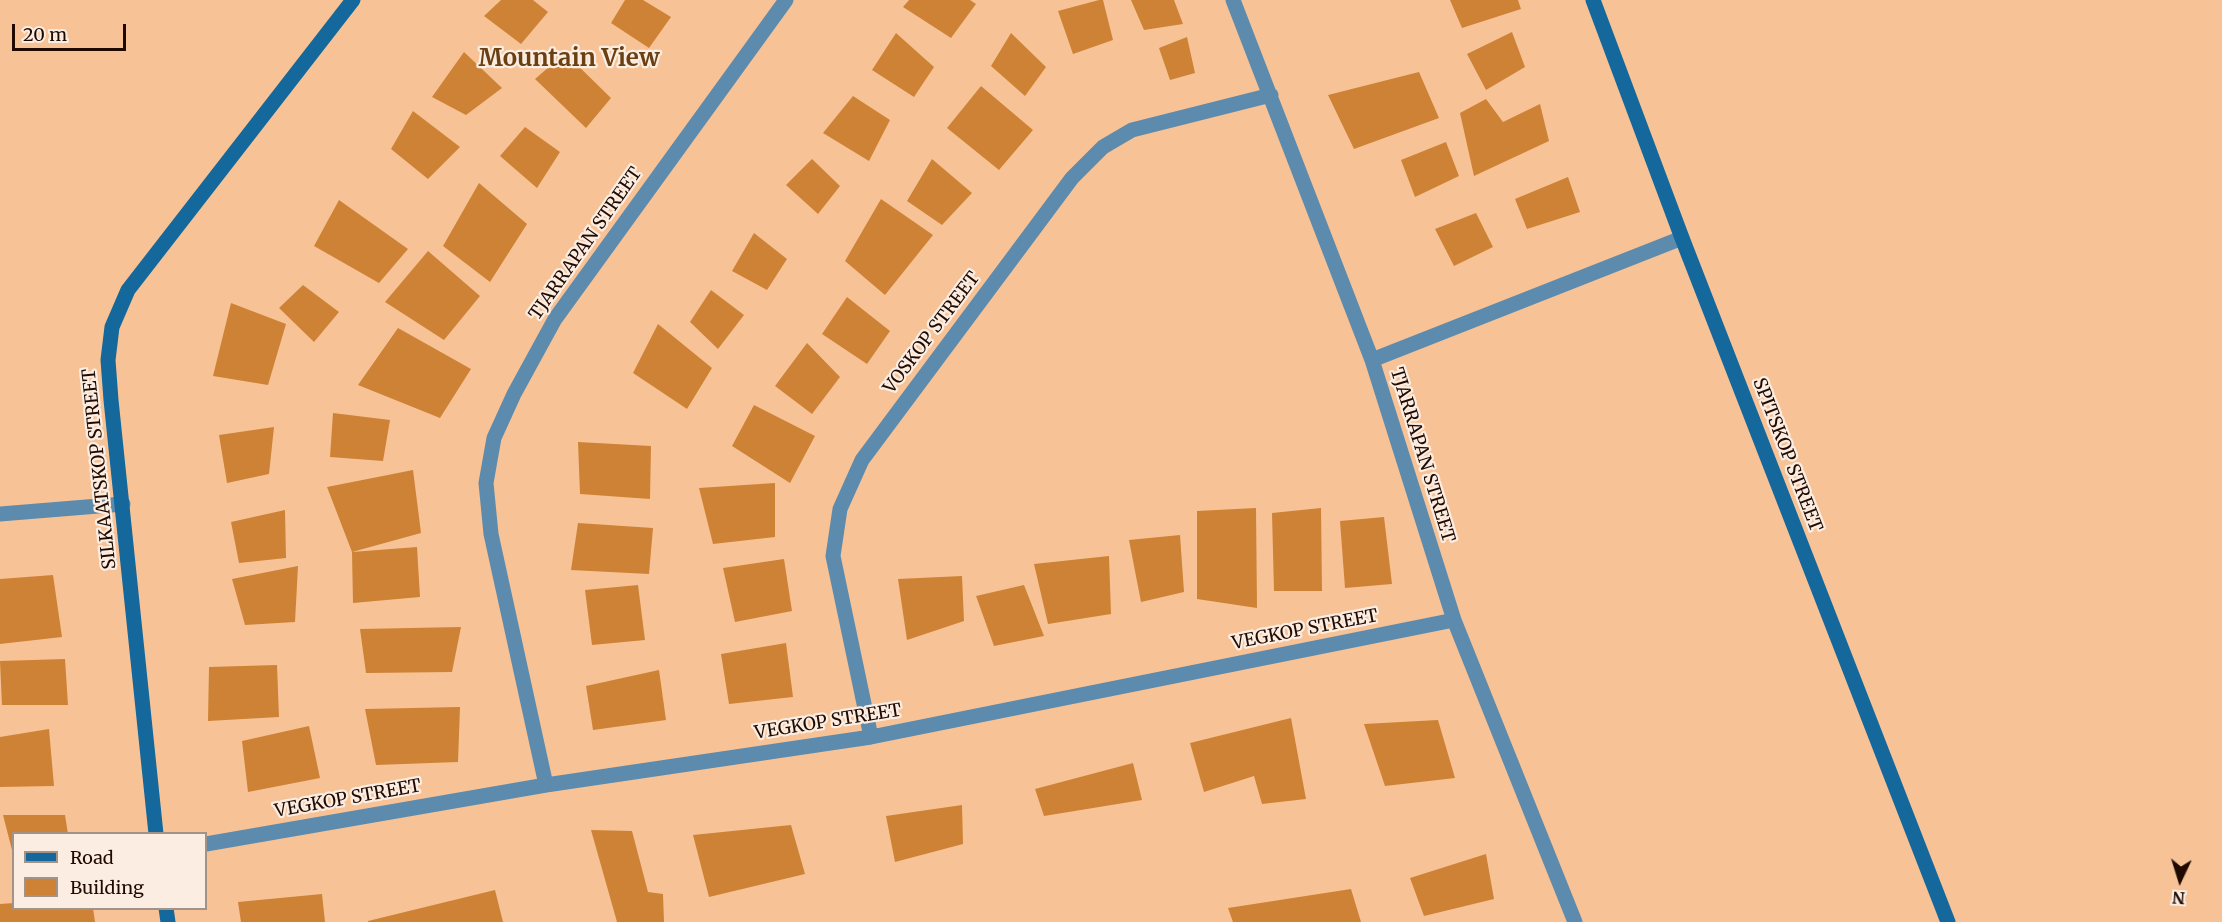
<!DOCTYPE html>
<html>
<head>
<meta charset="utf-8">
<style>
  body { margin:0 }
  #map { position:relative; width:2222px; height:922px; overflow:hidden; background:#f7c396; font-family:Merriweather,serif }
  canvas { display:block }
  .legend { position:absolute; left:12px; top:832px; width:195px; height:78px; box-sizing:border-box; background:#fbede2; border:2px solid #a39288; margin:0; padding:8px 10px; list-style:none; font-size:18px; color:#200a00 }
  .legend li { display:flex; align-items:center; gap:12px; height:30px }
  .legend b { width:30px; border:2px solid #a39288 }
  .north { position:absolute; left:2150px; top:850px; width:60px; height:60px; -webkit-text-stroke:4px #fbede2; paint-order:stroke; rotate:184deg; font-size:16px; font-weight:700; line-height:24px; text-align:center; color:#200a00 }
  .north::after { content:''; display:block; margin:auto; width:21px; height:27px; background:#200a00; clip-path:polygon(50% 0,100% 100%,50% 72%,0 100%) }
  .scale { position:absolute; left:12px; top:24px; width:114px; height:27px; box-sizing:border-box; border:3px solid #200a00; border-top:0; padding-left:8px; font-size:18px; line-height:21px; white-space:nowrap; color:#200a00; -webkit-text-stroke:4px #fbede2; paint-order:stroke }
</style>
</head>
<body>
<div id="map">
<canvas width="2222" height="922"></canvas>
<ul class="legend">
<li><b style="height:8px;background:#15689b"></b>Road</li>
<li><b style="height:16px;background:#ce8235"></b>Building</li>
</ul>
<div class="north">N</div>
<div class="scale">20 m</div>
</div>
<script>
const ctx = document.querySelector('canvas').getContext('2d');
ctx.lineJoin = 'round';
function paint(path, color) { ctx.fillStyle = color; ctx.fill(path, 'evenodd'); }
function strokePath(path, color, width, dash) { ctx.strokeStyle = color; ctx.lineWidth = width; ctx.lineCap = dash ? 'butt' : 'round'; ctx.setLineDash(dash || []); ctx.stroke(path); }
function label(font, color, halo, rows, align = 'center') {
  ctx.font = font + ' Merriweather,serif'; ctx.lineWidth = 4.5; ctx.setLineDash([]); ctx.textBaseline = 'middle'; ctx.strokeStyle = halo; ctx.fillStyle = color; for (const [text, x, y, turn = 0] of rows) {
    ctx.save(); ctx.translate(x, y); ctx.rotate((+turn || 0) * Math.PI / 180); ctx.textAlign = isNaN(turn) ? turn : align; if (halo) ctx.strokeText(text, 0, 0); ctx.fillText(text, 0, 0); ctx.restore();
  }
}
paint(new Path2D(`
  M501,0H533L548,12L521,44L484,16Z
  M625,0H643L671,17L649,48L611,23Z
  M909,0H970L976,4L951,38L903,7Z
  M1099,0H1103L1113,40L1073,54L1058,11Z
  M1131,0H1174L1183,24L1144,30Z
  M1450,0H1518L1521,9L1462,28Z
  M1512,32L1525,67L1486,90L1467,54Z
  M896,33L934,67L914,97L872,70Z
  M1011,33L1046,67L1025,96L991,66Z
  M1187,37L1195,73L1170,80L1159,48Z
  M464,52L502,88L466,115L432,97Z
  M565,53L611,98L586,128L535,79Z
  M1419,72L1439,118L1354,149L1328,95Z
  M981,86L1033,130L999,170L947,128Z
  M853,96L890,120L869,161L823,133Z
  M1486,99L1503,122L1540,104L1549,141L1474,176L1460,113Z
  M413,111L460,147L428,179L391,149Z
  M525,127L560,152L537,188L500,156Z
  M1446,142L1459,176L1415,197L1401,160Z
  M812,159L840,186L818,214L786,185Z
  M932,159L972,193L942,225L907,201Z
  M1568,177L1580,212L1527,229L1515,199Z
  M479,183L527,224L490,282L443,246Z
  M881,199L933,235L885,295L845,261Z
  M339,200L408,249L379,283L314,246Z
  M1476,213L1493,247L1454,266L1435,229Z
  M754,233L787,259L767,290L732,271Z
  M428,251L480,296L444,340L385,302Z
  M303,285L339,312L314,342L279,308Z
  M711,290L744,315L718,349L690,322Z
  M847,297L890,331L867,364L822,334Z
  M231,303L286,324L268,385L213,376Z
  M658,324L712,368L687,409L633,373Z
  M398,328L471,369L440,418L358,385Z
  M807,343L840,377L812,414L775,386Z
  M754,405L815,436L790,483L732,446Z
  M333,413L390,420L383,461L330,457Z
  M274,427L269,474L227,483L219,435Z
  M578,442L651,446L650,499L580,494Z
  M413,470L421,533L352,552L327,487Z
  M775,483V537L713,544L699,488Z
  M1256,508L1257,608L1197,599V511Z
  M1321,508L1322,591H1274L1272,513Z
  M285,510L286,558L239,563L231,522Z
  M1384,517L1392,584L1345,588L1340,521Z
  M578,523L653,528L649,574L571,570Z
  M1180,535L1184,592L1141,602L1129,540Z
  M417,547L420,597L353,603L352,552Z
  M1109,556L1111,614L1048,624L1034,564Z
  M784,559L792,611L735,622L723,568Z
  M298,566L295,622L245,625L232,579Z
  M53,575L62,637L0,644V579Z
  M962,576L964,621L907,640L898,579Z
  M638,585L645,640L592,645L585,590Z
  M1024,585L1044,636L994,646L976,596Z
  M461,627L452,672L366,673L360,629Z
  M786,643L793,697L729,704L721,654Z
  M65,659L68,705H2L0,661Z
  M277,665L279,717L208,721L209,667Z
  M659,670L666,720L593,730L586,686Z
  M460,707L458,762L376,765L365,709Z
  M1291,718L1306,799L1262,804L1254,776L1204,792L1190,743Z
  M1438,720L1455,778L1385,786L1364,724Z
  M309,726L320,778L248,792L242,741Z
  M49,729L54,786L0,787V737Z
  M1133,763L1142,800L1044,816L1035,789Z
  M962,805L963,844L895,862L886,816Z
  M3,815H65L68,834H14L13,854Z
  M791,825L805,874L709,897L693,835Z
  M591,830L632,831L648,892L663,894L664,922H617Z
  M1486,854L1494,899L1424,916L1410,878Z
  M1351,889L1361,922H1233L1228,908Z
  M495,890L503,922H368V921Z
  M322,894L325,922H241L238,902Z
  M14,903V908H93L95,922H0V904Z`), '#ce8235');
strokePath(new Path2D(`
  M1233,0L1372,360L1454,620L1575,922
  M1372,360L1682,238
  M0,514L123,504
  M871,737L833,556L840,509L862,460L1072,178L1103,147L1132,130L1271,95
  M546,785L491,534L486,483L494,438L514,394L555,319L786,0
  M206,844L546,785L871,737L1454,620`), '#5d8bae', 15);
strokePath(new Path2D(`
  M1593,0L1682,238L1948,922
  M156,834L111,400L108,360L112,327L128,290L353,0
  M166,908L168,922`), '#15689b', 15);
label('18px', '#200a00', '#fbede2', [
  ["TJARRAPAN STREET",586,244,-55],
  ["VOSKOP STREET",932,333,-53],
  ["TJARRAPAN STREET",1422,455,73],
  ["SPITSKOP STREET",1787,455,69],
  ["SILKAATSKOP STREET",100,469,-96],
  ["VEGKOP STREET",1305,630,-11],
  ["VEGKOP STREET",828,722,-9],
  ["VEGKOP STREET",348,799,-10]
]);
label('bold 24px', '#6a3f11', '#fbede2', [
  ["Mountain View",569,59]
]);
</script>
</body>
</html>
